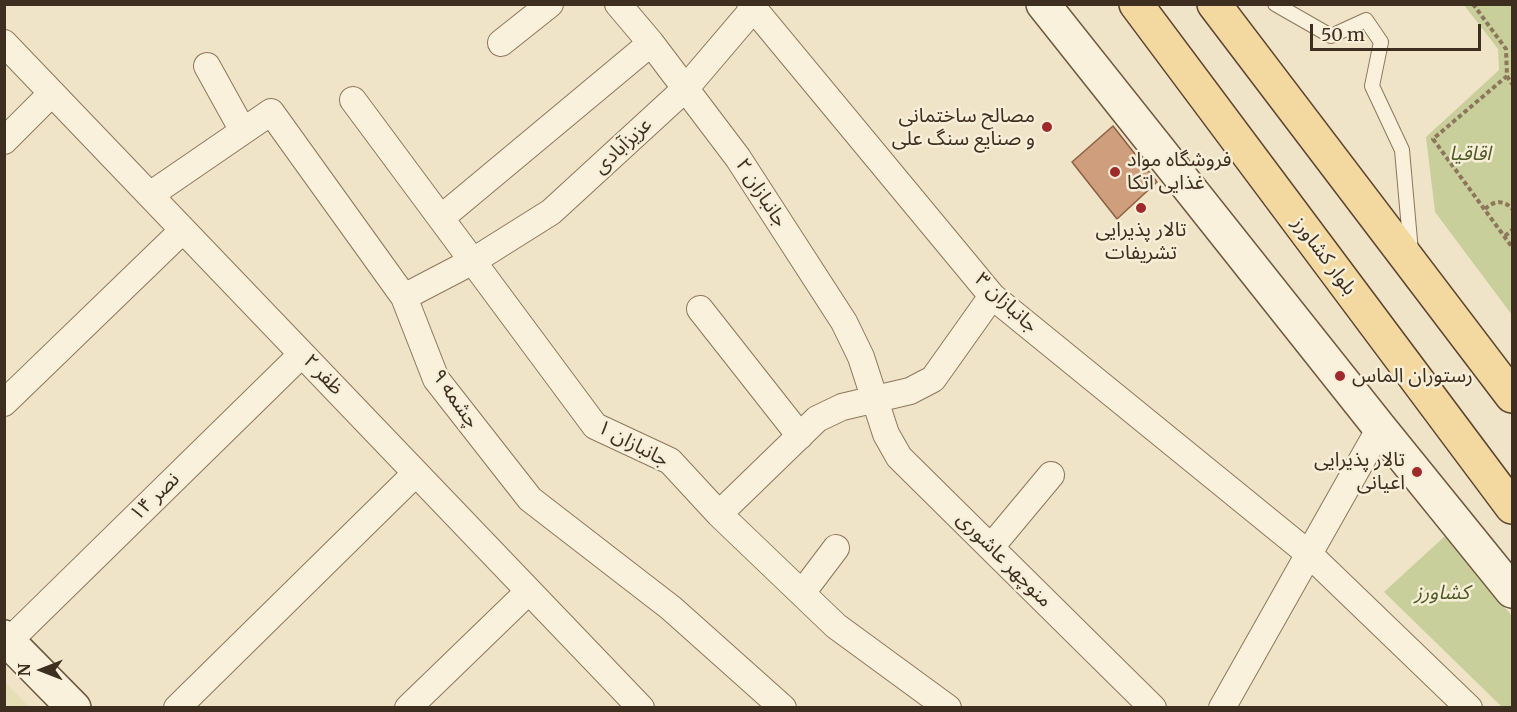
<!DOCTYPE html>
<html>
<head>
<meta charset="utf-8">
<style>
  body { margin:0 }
  #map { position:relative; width:1517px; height:712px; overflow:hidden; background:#f0e4c8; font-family:Merriweather,serif }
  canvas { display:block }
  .frame { position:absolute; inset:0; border:6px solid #3d2e20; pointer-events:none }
  .north { position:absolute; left:12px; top:640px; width:60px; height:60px; -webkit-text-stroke:4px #f7eed8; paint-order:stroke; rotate:270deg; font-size:16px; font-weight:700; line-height:24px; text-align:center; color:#3d2e20 }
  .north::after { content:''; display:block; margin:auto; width:21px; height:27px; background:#3d2e20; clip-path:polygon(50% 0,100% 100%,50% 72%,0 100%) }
  .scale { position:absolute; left:1310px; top:24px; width:171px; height:27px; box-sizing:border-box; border:3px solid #3d2e20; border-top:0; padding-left:8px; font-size:18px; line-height:21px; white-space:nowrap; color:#3d2e20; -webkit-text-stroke:4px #f7eed8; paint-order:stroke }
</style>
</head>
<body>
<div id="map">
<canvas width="1517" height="712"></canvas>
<div class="frame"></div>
<div class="north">N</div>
<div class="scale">50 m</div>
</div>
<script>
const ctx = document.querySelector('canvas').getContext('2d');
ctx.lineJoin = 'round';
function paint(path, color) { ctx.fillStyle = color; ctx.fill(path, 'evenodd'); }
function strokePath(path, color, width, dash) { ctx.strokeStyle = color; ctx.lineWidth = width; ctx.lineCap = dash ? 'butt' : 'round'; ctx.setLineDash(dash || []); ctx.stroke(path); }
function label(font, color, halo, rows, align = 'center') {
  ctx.font = font + ' Merriweather,"Noto Sans Arabic",serif'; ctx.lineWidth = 5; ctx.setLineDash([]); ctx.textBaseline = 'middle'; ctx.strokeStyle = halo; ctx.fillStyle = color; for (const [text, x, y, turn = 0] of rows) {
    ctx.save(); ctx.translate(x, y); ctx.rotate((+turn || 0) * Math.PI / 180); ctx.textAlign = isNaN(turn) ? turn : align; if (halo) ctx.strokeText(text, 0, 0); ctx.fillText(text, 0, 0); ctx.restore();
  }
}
paint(new Path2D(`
  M5,682L29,707H5Z`), '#e6deb5');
paint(new Path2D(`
  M1464,5H1512V315L1435,212L1426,137L1499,70L1498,49Z
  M1445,536L1512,616V707H1502L1384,592Z`), '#c9cf9b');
const building = new Path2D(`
  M1113,126L1157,182L1117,219L1072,162Z`);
paint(building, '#cf9f7d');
strokePath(building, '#8d5f41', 1.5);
const lane = new Path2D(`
  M1275,4L1331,36L1366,20L1381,42L1372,86L1402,150L1411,252`);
const street = new Path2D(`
  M618,4L651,43L738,158L844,322L861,357L886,434L899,457L1153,708
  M750,4L992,296L1309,554L1469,708
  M4,43L641,708
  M501,43L550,4
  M207,66L243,131
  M353,100L595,426L670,461L719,514L836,626L948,708
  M4,141L52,93
  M150,195L271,112L404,297L436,379L530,499L671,608L783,708
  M441,218L651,43
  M404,297L473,261L551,212L685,89L754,8
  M700,309L800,436
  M4,403L183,230
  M719,514L817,419L842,407L910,391L933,379L992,296
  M991,547L1051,475
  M802,593L836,548
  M9,641L302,354
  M177,708L416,473
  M408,708L529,591
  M1222,708L1380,428`);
const secondary = new Path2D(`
  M1043,4L1380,428L1512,591
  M4,637L74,708`);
const primary = new Path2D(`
  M1136,4L1512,507
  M1214,4L1512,396`);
strokePath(lane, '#8d765c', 16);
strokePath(street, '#8d765c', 28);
strokePath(secondary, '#6f573f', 36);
strokePath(primary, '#5b4430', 36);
strokePath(new Path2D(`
  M1473,4L1506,49L1507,76L1433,139L1512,247
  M1507,76L1512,84
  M1485,209C1493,201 1504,199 1512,209
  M1505,236L1512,230`), '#8d765c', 4, [4.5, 3]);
strokePath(lane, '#faf1dc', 14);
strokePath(street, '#faf1dc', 26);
strokePath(secondary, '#faf1dc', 33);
strokePath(primary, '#f3d9a0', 33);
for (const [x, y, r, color] of [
  [1047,127,6,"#9e2a2b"],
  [1115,172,6,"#9e2a2b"],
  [1141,208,6,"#9e2a2b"],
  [1340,376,6,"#9e2a2b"],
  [1417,472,6,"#9e2a2b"]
]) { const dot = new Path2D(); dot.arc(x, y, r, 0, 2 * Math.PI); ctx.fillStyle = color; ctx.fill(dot); strokePath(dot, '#f7eed8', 2); }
label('20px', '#3d2e20', '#f7eed8', [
  ["مصالح ساختمانی",1035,116],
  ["و صنایع سنگ علی",1035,139],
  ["فروشگاه مواد",1127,160,"left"],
  ["غذایی اتکا",1127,183,"left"],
  ["تالار پذیرایی",1141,230,"center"],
  ["تشریفات",1141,253,"center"],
  ["رستوران الماس",1352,376,"left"],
  ["تالار پذیرایی",1405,460],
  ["اعیانی",1405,483]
], 'right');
label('20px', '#3d2e20', '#f7eed8', [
  ["عزیزآبادی",623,146,-43],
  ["جانبازان ۲",761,193,57],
  ["بلوار کشاورز",1324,256,53],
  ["جانبازان ۳",1006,303,43],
  ["ظفر ۲",323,375,46],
  ["چشمه ۹",455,399,55],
  ["جانبازان ۱",633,444,28],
  ["نصر ۱۴",155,497,-44],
  ["منوچهر عاشوری",1004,560,45]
]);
label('italic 20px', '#4d5a26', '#f7eed8', [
  ["اقاقیا",1470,154],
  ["کشاورز",1442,593]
]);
</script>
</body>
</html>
